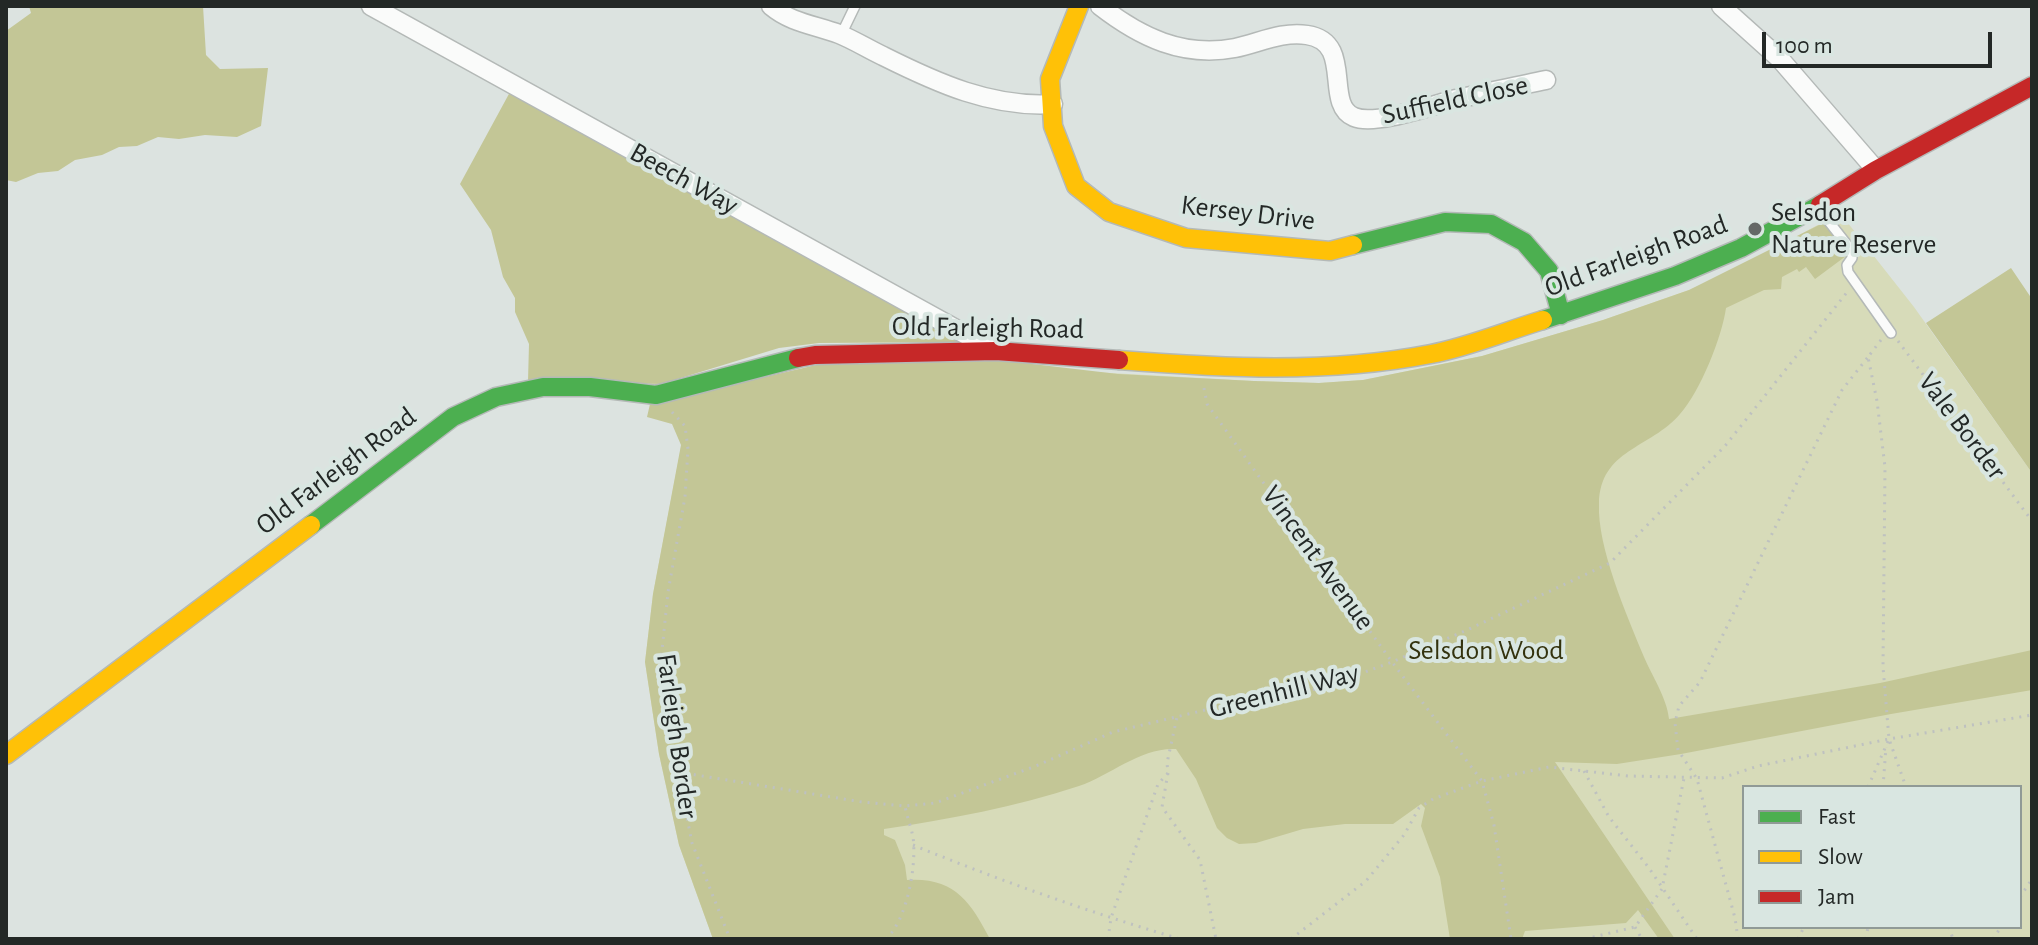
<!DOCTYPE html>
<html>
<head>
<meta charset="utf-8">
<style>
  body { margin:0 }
  #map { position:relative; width:2038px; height:945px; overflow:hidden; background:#dce3e0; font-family:"Alegreya Sans",sans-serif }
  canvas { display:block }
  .frame { position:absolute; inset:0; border:8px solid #232826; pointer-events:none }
  .legend { position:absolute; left:1742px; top:785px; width:280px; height:144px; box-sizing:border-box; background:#d9e6e1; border:2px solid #909a96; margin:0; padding:10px 14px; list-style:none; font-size:24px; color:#232826 }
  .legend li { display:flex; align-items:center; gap:16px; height:40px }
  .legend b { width:40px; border:2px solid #909a96 }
  .scale { position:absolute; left:1762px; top:32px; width:230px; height:36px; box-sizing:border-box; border:4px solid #232826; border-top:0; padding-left:10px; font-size:24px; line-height:28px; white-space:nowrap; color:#232826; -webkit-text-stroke:6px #d9e6e1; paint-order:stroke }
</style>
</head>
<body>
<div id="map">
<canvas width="2038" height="945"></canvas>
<div class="frame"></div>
<ul class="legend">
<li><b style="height:10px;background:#4caf50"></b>Fast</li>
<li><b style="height:10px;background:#ffc107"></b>Slow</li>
<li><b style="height:10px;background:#c62828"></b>Jam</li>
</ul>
<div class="scale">100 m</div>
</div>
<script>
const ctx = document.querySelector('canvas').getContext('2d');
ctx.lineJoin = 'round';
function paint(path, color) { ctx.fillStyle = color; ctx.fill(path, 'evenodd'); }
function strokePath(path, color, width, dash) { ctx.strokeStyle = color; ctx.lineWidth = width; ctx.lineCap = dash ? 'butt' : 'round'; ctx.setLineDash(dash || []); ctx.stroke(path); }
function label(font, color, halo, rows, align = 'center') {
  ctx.font = font + ' "Alegreya Sans",sans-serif'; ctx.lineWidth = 8; ctx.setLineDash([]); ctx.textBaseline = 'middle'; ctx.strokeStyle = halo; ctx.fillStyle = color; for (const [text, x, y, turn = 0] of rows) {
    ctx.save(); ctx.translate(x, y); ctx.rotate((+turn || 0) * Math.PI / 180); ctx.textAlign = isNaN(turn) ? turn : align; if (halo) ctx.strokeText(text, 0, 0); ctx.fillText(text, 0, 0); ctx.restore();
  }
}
paint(new Path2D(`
  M1840,213L1914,307L2032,473V939H713L679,845L659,754L645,662L653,594L685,426L1093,372L1254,381L1319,383L1363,380L1482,356L1603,320L1689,290L1736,269ZM1744,787H2020V927H1744Z`), '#d7dbb9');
paint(new Path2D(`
  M29,6H203L206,55L220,69L268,68L261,126L237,137L205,135L179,139L158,137L137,146L119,147L102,155L75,160L58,171L38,173L16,182L6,180V31L31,13Z
  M510,92L966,342L819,343L779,348L661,384L528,381L529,344L515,312V298L503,277L491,230L460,184Z
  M1825,222L1847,252L1846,256L1815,279L1806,267L1799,272L1797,269L1782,277L1781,289L1764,290L1726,308C1722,337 1700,392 1680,414C1650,449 1600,449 1599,504C1597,547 1627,616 1644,657C1652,676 1667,698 1669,719L1880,683L2032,650V690L1891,714L1681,754L1617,764L1555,762L1675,939H1659L1638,910L1626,923L1525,931L1522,939H1450L1440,877L1421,826L1425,808L1421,804L1393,824H1345L1303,829L1256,843L1239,844L1227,838L1217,828L1196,779L1176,749C1141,747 1111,775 1079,786C1015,807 950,819 884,829V835L895,840L905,865L907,880C954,877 970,901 990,939H713L679,845L659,754L645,662L653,594L681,445L672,424L647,417L650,404L816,365L998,360L1118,374L1254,381L1319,383L1363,380L1482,356L1603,320L1689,290Z
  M2011,268L2032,299V473L1926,323Z`), '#c3c696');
const lane = new Path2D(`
  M841,35L855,6
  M1819,209L1852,251V258L1847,265L1848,272L1891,333`);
const street = new Path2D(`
  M371,6L992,349
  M771,6C791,23 815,25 839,34C854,40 868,49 883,56C937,83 992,108 1053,104
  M1100,6C1140,37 1183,58 1235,48C1259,43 1282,31 1307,35C1355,42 1323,104 1354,117C1375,126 1433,105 1456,99C1486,93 1516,86 1546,80
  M1721,6L1780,59L1876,170`);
const fast = new Path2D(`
  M1353,245L1445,222L1491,224L1524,242L1549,271L1561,315
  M1543,320L1675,276L1741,248L1820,205
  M311,525L453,417L496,397L543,387H590L656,395L798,358`);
const slow = new Path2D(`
  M1079,6L1050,79L1053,126L1076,186L1109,212L1186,238L1330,251L1353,245
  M1119,360C1222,368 1328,374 1431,354C1469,347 1506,331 1543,320
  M6,755L311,525`);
const jam = new Path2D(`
  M1820,205L1876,170L2032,86
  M798,358L815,355L996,351L1119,360`);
strokePath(lane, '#b4b9b7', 12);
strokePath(street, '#b4b9b7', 21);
strokePath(fast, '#b4b9b7', 21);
strokePath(slow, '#b4b9b7', 21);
strokePath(jam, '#b4b9b7', 21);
strokePath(new Path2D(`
  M1881,340L1868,357L1877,401L1885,467L1883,667L1889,739L1906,787
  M1898,341L2032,521
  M1204,388L1207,404L1392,662L1482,781L1494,825L1511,939
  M672,412L685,426L688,449L685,497L668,592L661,660L678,772L692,843L730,939
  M1584,771L1609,817L1649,868L1697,939
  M678,772L862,802L905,806L935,803L1036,766L1113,732L1243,701L1322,688L1392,662L1467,630L1610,563L1725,446L1848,291
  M1168,773L1162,807L1200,860L1216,939
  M1868,787L1889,739
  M1883,787L1886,747
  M913,845C1001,881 1089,912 1180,939
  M2020,897L2032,879
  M1635,927L1642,939
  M1949,927L1953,939
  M886,939C907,920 917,865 913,837C911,827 907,817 905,806
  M1108,939L1111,918L1158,784L1168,773L1167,763L1177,717
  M1291,939L1366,881L1404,835L1419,808L1433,799L1482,781L1549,767L1628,776L1722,778L1758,766L1889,739L2032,715
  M1585,939L1635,927L1662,889L1684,778
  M1738,939L1735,918L1697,779L1678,750L1675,723L1679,706L1700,682L1842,390L1868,357
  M1798,939L1804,927
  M1866,939L1868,927
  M1993,939L2001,927`), '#bec1c0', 3, [2, 6]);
strokePath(lane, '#fafbfa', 9);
strokePath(street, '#fafbfa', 18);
strokePath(fast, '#4caf50', 18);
strokePath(slow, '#ffc107', 18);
strokePath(jam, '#c62828', 18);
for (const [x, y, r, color] of [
  [1755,229,8,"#646967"]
]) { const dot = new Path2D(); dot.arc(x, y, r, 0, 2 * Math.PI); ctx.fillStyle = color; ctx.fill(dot); strokePath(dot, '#d9e6e1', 3); }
label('28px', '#232826', '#d9e6e1', [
  ["Suffield Close",1455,100,-12],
  ["Beech Way",684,179,29],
  ["Kersey Drive",1248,213,7],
  ["Old Farleigh Road",1636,256,-20],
  ["Old Farleigh Road",988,328,1],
  ["Vale Border",1962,426,53],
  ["Old Farleigh Road",336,471,-37],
  ["Vincent Avenue",1318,558,54],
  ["Greenhill Way",1284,691,-14],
  ["Farleigh Border",677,736,82]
]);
label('28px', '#232826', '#d9e6e1', [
  ["Selsdon",1771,213],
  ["Nature Reserve",1771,245]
], 'left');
label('28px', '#33320d', '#d9e6e1', [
  ["Selsdon Wood",1486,651]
]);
</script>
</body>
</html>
